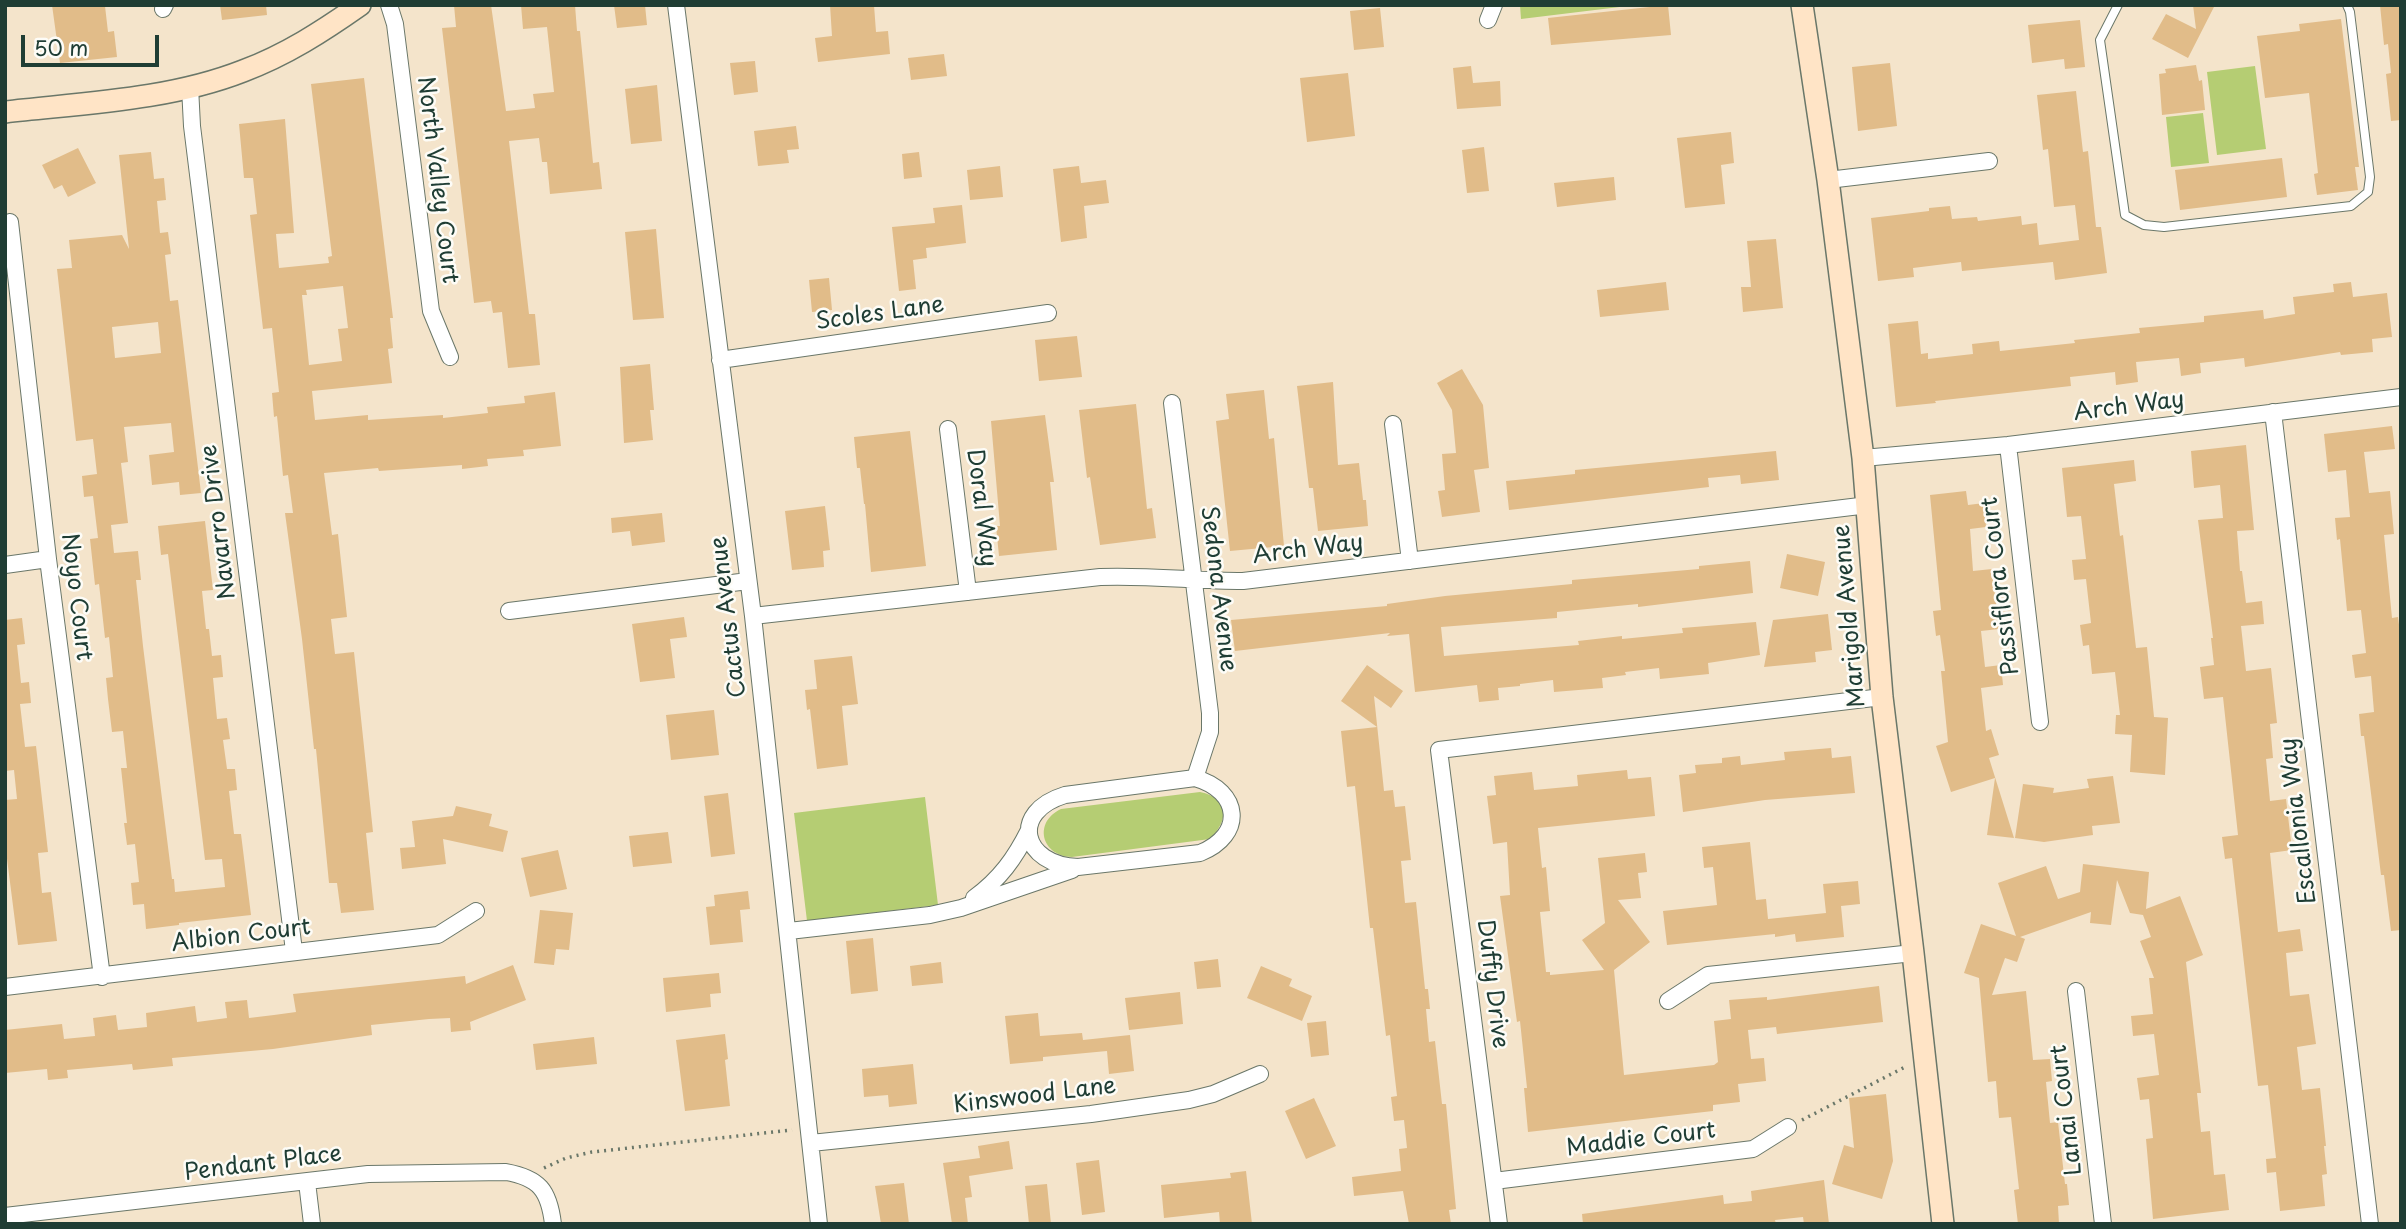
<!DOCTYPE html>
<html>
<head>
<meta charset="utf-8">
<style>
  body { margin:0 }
  #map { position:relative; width:2406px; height:1229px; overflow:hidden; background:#f4e4cb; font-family:"Playpen Sans",sans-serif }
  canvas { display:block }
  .frame { position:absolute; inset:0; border:7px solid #1f3d34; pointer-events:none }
  .scale { position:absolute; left:21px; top:35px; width:138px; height:32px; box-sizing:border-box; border:4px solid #1f3d34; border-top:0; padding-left:9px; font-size:21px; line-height:24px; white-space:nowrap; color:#1f3d34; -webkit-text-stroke:5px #fdfcf7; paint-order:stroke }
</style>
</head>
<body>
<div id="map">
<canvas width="2406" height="1229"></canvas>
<div class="frame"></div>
<div class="scale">50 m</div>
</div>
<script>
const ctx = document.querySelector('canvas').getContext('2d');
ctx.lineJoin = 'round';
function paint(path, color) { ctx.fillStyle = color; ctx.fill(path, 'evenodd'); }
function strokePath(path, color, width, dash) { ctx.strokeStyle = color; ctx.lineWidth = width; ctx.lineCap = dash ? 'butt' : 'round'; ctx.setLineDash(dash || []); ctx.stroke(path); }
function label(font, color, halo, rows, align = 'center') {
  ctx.font = font + ' "Playpen Sans",sans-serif'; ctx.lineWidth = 5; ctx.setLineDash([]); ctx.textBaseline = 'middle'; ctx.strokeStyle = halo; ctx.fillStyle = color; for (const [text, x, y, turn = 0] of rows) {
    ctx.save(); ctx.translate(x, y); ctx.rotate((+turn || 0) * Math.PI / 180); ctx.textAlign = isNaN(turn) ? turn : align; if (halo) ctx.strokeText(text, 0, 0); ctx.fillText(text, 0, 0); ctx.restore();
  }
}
paint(new Path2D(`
  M1520,5H1636L1521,19Z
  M2255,66L2266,149L2217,155L2207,72Z
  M2203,113L2209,163L2171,167L2166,117Z
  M1200,792C1230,798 1229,820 1210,839L1072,857C1041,856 1033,822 1061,809Z
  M925,797L938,905L807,921L794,813Z`), '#b5cd73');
paint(new Path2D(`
  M52,5L105,6L108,32L114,31L117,57L60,63Z
  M220,5H266L267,15L222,20Z
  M454,5H491L506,111L535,108L533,94L554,92L547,27L523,29L521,5H575L577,31H580L593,163L599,162L602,189L550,194L547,162H542L539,138L509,141L529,314H535L540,365L508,368L502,312L493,313L491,301L474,303L442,28L456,27Z
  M614,5H645L647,25L617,28Z
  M830,5H874L876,32L888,31L890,54L818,62L815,38L832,36Z
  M1668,5L1671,35L1551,45L1548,18Z
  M2193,5H2215L2188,58L2152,39L2166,14L2196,29Z
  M2380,5H2401V120L2391,121L2386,74L2391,73L2388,44L2384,45Z
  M1380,8L1384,47L1354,50L1350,11Z
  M2341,19L2359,167H2355L2358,190L2317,195L2314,174L2318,173L2309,93L2265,98L2257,36L2300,31L2299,24Z
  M2080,20L2085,67L2065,69L2064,59L2032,63L2028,25Z
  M944,54L947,76L911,80L908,58Z
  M755,61L758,92L734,95L730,63Z
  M1890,63L1897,126L1858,131L1852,67Z
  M2196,65L2199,81L2202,80L2205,110L2162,115L2159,74L2166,73L2165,69Z
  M1471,66L1473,83L1500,81L1501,106L1457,109L1453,68Z
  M1348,73L1355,136L1307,142L1300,78Z
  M364,78L393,318H390L393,348L388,349L392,383L312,391L315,420L368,415V420L443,415V418L488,413L487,407L525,403L524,396L555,392L561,446L523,450L524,456L487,459L488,466L462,469V465L379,471L378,468L324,473L332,535L338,534L347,617L331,619L335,654L354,652L373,832L366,833L374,910L341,913L337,883H329L316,749H314L302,639L285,513H293L288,475L283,476L277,416L274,417L272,393L279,392L272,328L263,329L250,215L257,214L253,178H244L239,124L285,119L294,233L276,234L279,268L329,263L328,257L332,256L311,84ZM343,286L348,328L338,329L342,361L309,365L302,295H307L306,290Z
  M657,85L662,141L631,144L625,89Z
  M2076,91L2083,152L2088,151L2096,227H2101L2107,273L2055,280L2053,262L1962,271L1961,262L1913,268L1914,277L1878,281L1871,218L1929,211V208L1950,206L1952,219L1977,217L1978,221L2021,216L2022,225L2037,223L2039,245L2079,240L2075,205L2054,207L2048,149L2043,150L2037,95Z
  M796,126L799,149L787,150L789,163L758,166L754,131Z
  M1731,132L1734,163L1721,165L1725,204L1685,208L1677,138Z
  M1484,147L1489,191L1467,193L1462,150Z
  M78,148L96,183L68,197L62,185L54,189L42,165Z
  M151,152L154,179L164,178L166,200L157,201L160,233L168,232L171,254L165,255L170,301L178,300L201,493L180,495L179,482L152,485L149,455L174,452L171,423L124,427L128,462L121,463L128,523L111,525L114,553L138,551L141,580H136L143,646L172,879H174L175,892L225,887L222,859L205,860L168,554L161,555L158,526L205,521L213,590L202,591L206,629H209L212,656L221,655L223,677L213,678L217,719L227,718L230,739L223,740L227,769H235L237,790L229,791L234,834H241L251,915L179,923V925L146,929L144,904L133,905L131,883L139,882L135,844L127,845L124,823H127L121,768H127L123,731L112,732L108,699L106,678L113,677L109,637L105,638L99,584L95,585L90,539L98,538L93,496L84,497L82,476L97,474L93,439L76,441L57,269L72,268L69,240L122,235L129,249L119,155ZM158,322L161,353L115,358L112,327Z
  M919,152L922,177L904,179L902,154Z
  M2282,158L2287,197L2180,210L2175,170Z
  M1000,166L1003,197L970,200L967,170Z
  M1079,166L1081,183L1106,180L1109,203L1084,206L1087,238L1061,242L1053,169Z
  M1614,177L1616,200L1557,207L1554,183Z
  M962,205L966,243L926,248L927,258L913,260L916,289L899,291L892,227L935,223L933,208Z
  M656,229L664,318L633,320L625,232Z
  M1776,239L1783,308L1743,312L1741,287H1751L1747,241Z
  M829,278L832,310L812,312L809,280Z
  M1666,282L1669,310L1600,317L1597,290Z
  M2351,282L2353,297L2387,293L2392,337L2372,339L2373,352L2341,355L2340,352L2245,367L2244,358L2200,363L2201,373L2181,376L2179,358L2136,362L2138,382L2116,385L2115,372L2070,377L2071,386L1935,401L1936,403L1896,407L1888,324L1918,321L1921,354L1928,353V359L1973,354L1972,344L1999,341L2000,351L2075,343L2074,340L2140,333L2139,328L2204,322V316L2263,310L2264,319L2295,314L2293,297L2334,292L2333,284Z
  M1077,336L1082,377L1039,381L1035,340Z
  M650,364L654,410H650L653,440L624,443L620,367Z
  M1462,369L1483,405L1489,468L1474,470L1480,512L1442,517L1438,491L1445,490L1442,454L1456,453L1452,410L1437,383Z
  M1333,382L1338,465L1359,463L1363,500H1366L1368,526L1318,531L1313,488H1309L1297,386Z
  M1264,390L1269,439L1274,438L1284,546L1230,551L1216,421L1229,419L1226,394Z
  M1136,404L1147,509L1152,508L1156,538L1100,545L1090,477L1087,478L1079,410Z
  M1045,415L1054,482H1050L1057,550L999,556L996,526H1000L991,421Z
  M2392,426L2395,449L2364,452L2369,493L2390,491L2394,534L2384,535L2392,618L2398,617L2401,640V930L2391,931L2384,875H2381L2364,736H2361L2359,714L2374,712L2371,676L2355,678L2352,655L2366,653L2361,610L2347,611L2340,539L2337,540L2335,518L2350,517L2346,470L2328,472L2324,434Z
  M910,431L926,566L871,572L865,504H864L860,468H857L854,437Z
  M2246,445L2254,530L2237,531L2240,571H2242L2246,603L2262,601L2264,624L2241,626L2246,671L2271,668L2277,723L2270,724L2273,758L2266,759L2270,801L2286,799L2292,850L2270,853L2278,932L2300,929L2303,951L2286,953L2290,996L2309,994L2316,1044L2297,1047L2302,1090L2320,1088L2326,1146H2324L2327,1174L2322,1175L2325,1206L2280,1211L2276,1172L2267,1173L2266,1159L2276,1158L2268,1085L2258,1086L2232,858L2225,859L2222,837L2238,835L2223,697L2204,699L2200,667L2214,665L2211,638H2213L2198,520L2223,518L2220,485L2194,488L2191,451Z
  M1776,451L1779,480L1741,484L1740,475L1708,478L1709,487L1509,510L1506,481L1575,474V470Z
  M2134,460L2136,481L2114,484L2120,536L2123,535L2136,648L2147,647L2154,717L2168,718L2165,775L2130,772L2132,735L2115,734L2116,715H2120L2115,672L2092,674L2089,645L2083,646L2080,625L2091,623L2086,579L2074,580L2072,560L2086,559L2081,516L2067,517L2062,468Z
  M1966,491L1968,505L1984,503L1986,527L1970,529L1973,571L1992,569L1999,629L1981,631L1985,667L2001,665L2003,685L1981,688L1986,731L1991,729L1999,755L1989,758L2014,838L1987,835L1995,778L1951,792L1936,746L1948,742L1941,671H1945L1940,635L1936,636L1933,611L1941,610L1930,495Z
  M825,506L830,550L823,551L824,567L792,570L785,511Z
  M662,513L665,542L632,546L630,531L612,533L611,518Z
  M1787,554L1825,562L1818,596L1780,588Z
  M1750,561L1753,593L1638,607V604L1557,612V618L1441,627L1444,656L1579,645L1578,641L1622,636V639L1683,633L1682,628L1756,622L1760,655L1708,663L1709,674L1660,679L1659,668L1625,672L1626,675L1602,678L1603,688L1554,692L1553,680L1520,684V686L1498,688L1499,700L1479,702L1477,685L1415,692L1409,634L1387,636L1390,633L1235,651L1231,620L1387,606V604L1445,596L1572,584V580L1699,569V566Z
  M1828,614L1832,650L1815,652L1816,662L1764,667L1773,620Z
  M684,617L687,637L670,639L675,678L640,682L632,624Z
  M22,618L25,644L17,645L21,683L29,682L31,703L20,704L25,747L36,746L48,852L38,853L42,893L51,892L57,941L18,945L5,843V800L17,799L14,770L5,771V620Z
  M852,656L858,704L842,706L848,765L817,769L810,709L807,710L805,690L817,689L814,660Z
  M1367,665L1403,691L1391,708L1374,696L1384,791L1393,790L1395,807L1405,806L1411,860L1401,861L1405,903L1416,902L1425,989H1428L1430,1009H1426L1429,1042L1435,1041L1442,1104H1446L1456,1209L1449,1210L1451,1224H1409L1403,1191L1354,1196L1352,1177L1401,1171L1399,1149L1407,1148L1404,1120L1394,1121L1391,1097L1397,1096L1390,1035L1386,1036L1373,928H1370L1355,786L1347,787L1341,731L1377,727L1341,701Z
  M714,710L719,755L671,760L666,715Z
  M1831,748L1832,758L1851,756L1855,793L1765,800L1683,812L1679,775L1696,773L1695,765L1722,763V758L1740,756L1741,765L1785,760L1784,752Z
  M1627,770L1628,779L1651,777L1655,816L1538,828L1542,868L1546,867L1550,911L1540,912L1546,972H1550V975L1604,970L1582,940L1605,923L1598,858L1645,853L1647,872L1638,873L1641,898L1618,900L1650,942L1614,970L1624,1075L1714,1065L1718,1062L1714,1021L1731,1019L1729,1000L1767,997V1000L1879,986L1883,1022L1777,1034L1776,1027L1748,1030L1751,1059L1764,1058L1766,1081L1738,1084L1740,1102L1713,1105V1111L1528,1132L1524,1088H1527L1520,1021L1517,1022L1500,896L1510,895L1507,842L1493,844L1487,796L1496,795L1494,776L1532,772L1534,790L1578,786L1577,775Z
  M2113,776L2120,823L2092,826L2093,835L2044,842L2015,838L2023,784L2054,788L2053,793L2089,788L2087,779Z
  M728,793L735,854L711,857L704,796Z
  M456,806L492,814L489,826L508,831L503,852L443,839L446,864L402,869L400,848L415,847L412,821L453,816Z
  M668,832L672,863L633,867L629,836Z
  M1750,842L1756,900L1766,899L1768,919L1826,913L1823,884L1858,881L1860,904L1841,906L1844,937L1796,942L1795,934L1775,937V934L1667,945L1663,911L1717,905L1713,867L1704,868L1702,847Z
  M558,850L567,889L530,897L521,858Z
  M2083,864L2149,872L2146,909L2180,896L2203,955L2186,962L2201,1093H2197L2201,1132L2210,1131L2214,1175L2225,1174L2229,1210L2153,1219L2146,1139L2153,1138L2149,1099L2140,1100L2137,1078L2159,1075L2154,1034L2133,1036L2131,1016L2153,1014L2149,978H2154L2140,941L2151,937L2143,915L2130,913L2117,880L2111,925L2090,923L2091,912L2020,937L2025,939L2017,962L2005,958L1992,995L2026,991L2033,1060L2050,1059L2052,1081L2046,1082L2050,1123L2058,1122L2065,1184H2067L2069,1205L2058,1206L2059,1224H2018L2014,1190L2019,1189L2011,1117L1999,1118L1996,1081L1988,1082L1979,978L1964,973L1981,924L2016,936L1998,883L2046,866L2058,899L2080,892Z
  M748,891L750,909L740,910L743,942L710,945L706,907L715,906L714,895Z
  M540,910L573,913L569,950L556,949L554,965L534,963Z
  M873,938L878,991L851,994L846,941Z
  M1218,959L1221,987L1197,989L1194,962Z
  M941,962L943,983L912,986L910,966Z
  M513,965L526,1000L470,1022L471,1030L451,1032L450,1018L429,1019L371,1025L372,1035L273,1049L172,1058L173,1066L133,1070L132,1064L67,1070L68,1078L48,1080L47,1069L5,1073V1030L62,1024L64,1039L95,1036L93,1018L116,1015L118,1030L147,1027L146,1013L195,1006L197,1022L227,1018L225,1002L247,1000L249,1018L274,1015L296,1012L293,994L465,976L466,984Z
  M1261,966L1292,979L1289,986L1312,996L1302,1021L1247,998Z
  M719,973L721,993L710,994L711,1007L666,1012L663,978Z
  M1180,992L1183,1024L1129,1030L1125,998Z
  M1038,1013L1040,1036L1082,1033L1083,1040L1130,1035L1134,1071L1109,1074L1107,1051L1043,1057V1061L1010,1064L1005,1016Z
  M1326,1021L1329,1055L1311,1057L1307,1023Z
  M725,1034L728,1059L725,1060L730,1106L685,1111L676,1040Z
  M594,1037L597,1064L536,1070L533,1044Z
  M913,1064L917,1104L889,1107L888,1095L864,1097L862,1069Z
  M1886,1094L1893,1161L1882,1199L1832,1184L1844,1145L1854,1148L1849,1098Z
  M1314,1098L1336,1146L1306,1159L1285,1111Z
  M1009,1141L1013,1169L969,1176L972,1197L965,1198L968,1224H952L943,1163L980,1158L978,1146Z
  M1099,1160L1105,1212L1082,1215L1076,1163Z
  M1246,1171L1252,1224H1220L1219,1212L1164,1218L1161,1185L1231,1178L1230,1173Z
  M1824,1180L1829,1224H1804L1803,1217L1775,1220L1776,1224H1583L1582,1214L1723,1195L1724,1204L1752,1201L1751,1191Z
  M904,1183L909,1224H881L875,1186Z
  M1047,1184L1051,1224H1029L1025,1186Z`), '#e1bc89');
const lane = new Path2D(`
  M2118,5L2100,40L2125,215L2144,225L2164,227L2351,206L2368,192L2370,177L2350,12L2347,5`);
const street = new Path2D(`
  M389,5L395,24L431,311L450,357
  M676,5L753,616L819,1224
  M163,9L165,5
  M1488,20L1494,5
  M190,87L192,126L294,951
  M1828,180L1989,161
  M10,222L48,559L102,977
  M720,360L1048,313
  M1172,403L1210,713V732L1195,778
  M2273,412L2370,1224
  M1393,424L1410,561
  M948,429L968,592
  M2008,445L2040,722
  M1863,458L2008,445L2401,397
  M5,565L48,559
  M509,611L748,581
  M753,616L1100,577C1148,575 1195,581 1243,581L1868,505
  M1195,778C1241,791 1245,835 1200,853L1078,867C1022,865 1009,812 1065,795Z
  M974,898C1000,879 1015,858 1029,830
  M789,931L930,915L961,908L1072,870
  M5,987L438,935L476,911
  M2076,991L2103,1224
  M1668,1001L1708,975L1913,953
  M811,1143L1091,1114L1189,1100L1213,1094L1260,1074
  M1494,1181L1753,1149L1788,1127
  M307,1182L312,1224
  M5,1216L368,1174L506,1172C539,1178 549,1190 553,1224
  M1499,1224L1439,750L1882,697`);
const secondary = new Path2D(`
  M1802,5L1828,180L1863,458L1882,697L1913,953L1943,1224
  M5,112C84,103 169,100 243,71C286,55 323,31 360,5`);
strokePath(lane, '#6a7769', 10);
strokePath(street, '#6a7769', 18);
strokePath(secondary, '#6a7769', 24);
strokePath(new Path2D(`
  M1802,1120L1907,1066
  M544,1168L566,1158L592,1152L792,1130`), '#6a7769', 3.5, [2, 5]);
strokePath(lane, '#fff', 8);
strokePath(street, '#fff', 16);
strokePath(secondary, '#ffe4c6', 21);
label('23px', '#1f3d34', '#fdfcf7', [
  ["North Valley Court",437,180,83],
  ["Scoles Lane",880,314,-8],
  ["Arch Way",2129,407,-7],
  ["Doral Way",981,508,83],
  ["Navarro Drive",219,522,-97],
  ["Arch Way",1308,550,-7],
  ["Passiflora Court",2001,586,-97],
  ["Sedona Avenue",1218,589,83],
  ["Noyo Court",76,597,83],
  ["Marigold Avenue",1850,616,-95],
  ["Cactus Avenue",729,617,-97],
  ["Escallonia Way",2299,821,-97],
  ["Albion Court",241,936,-7],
  ["Duffy Drive",1492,984,83],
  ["Kinswood Lane",1035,1096,-7],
  ["Lanai Court",2067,1110,-97],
  ["Maddie Court",1641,1140,-7],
  ["Pendant Place",263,1164,-7]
]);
</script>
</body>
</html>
